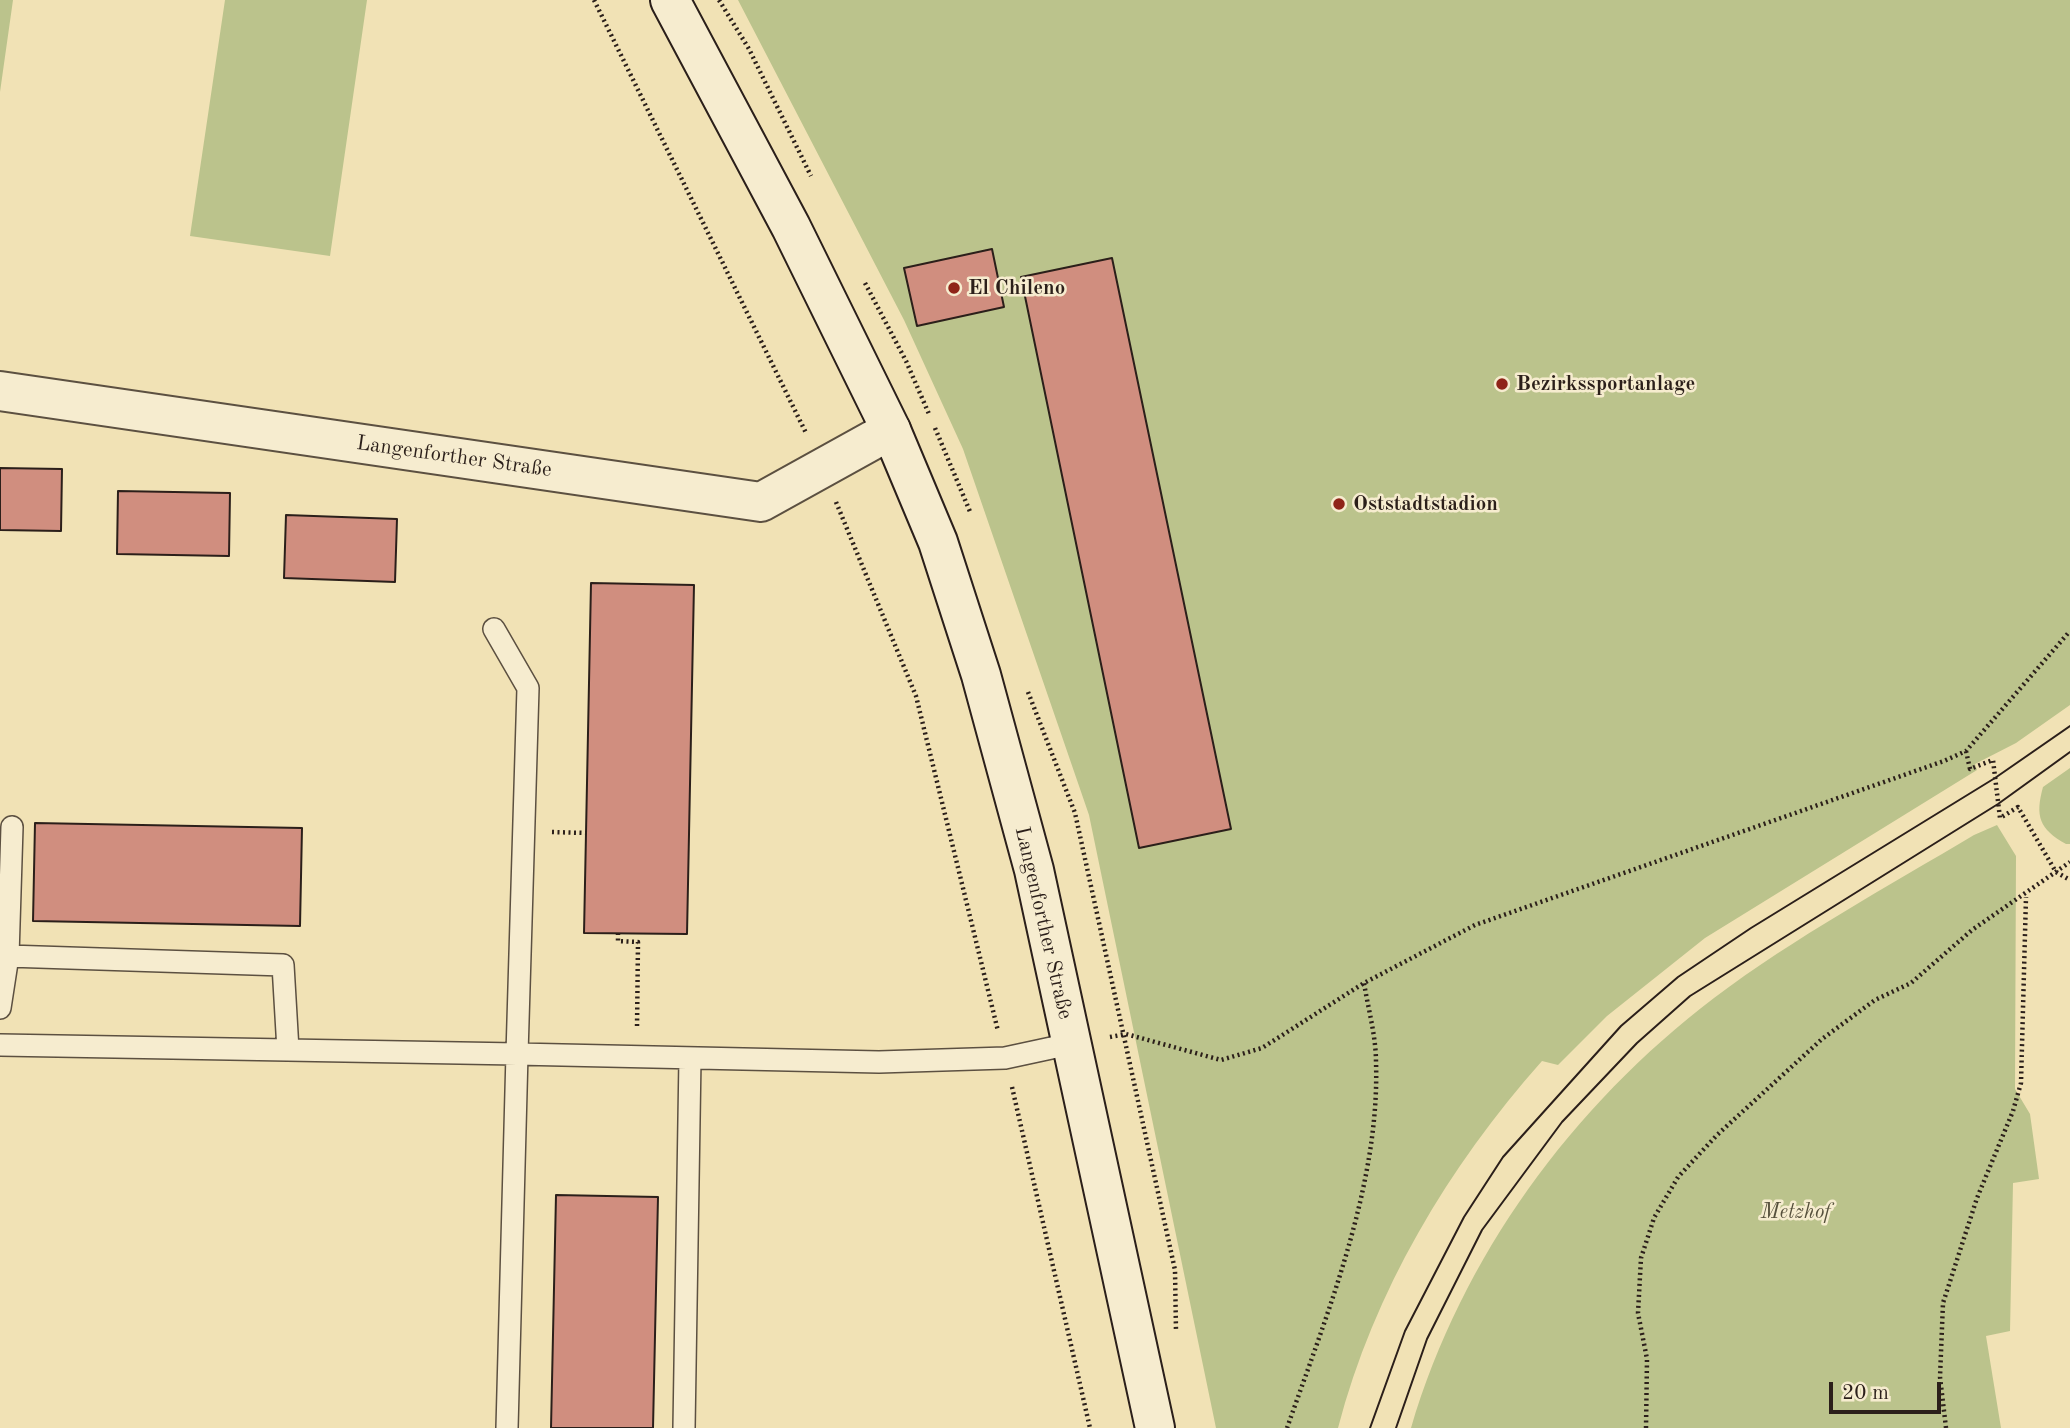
<!DOCTYPE html>
<html>
<head>
<meta charset="utf-8">
<style>
  body { margin:0 }
  #map { position:relative; width:2070px; height:1428px; overflow:hidden; background:#f1e2b5; font-family:"Old Standard TT",serif }
  canvas { display:block }
  .scale { position:absolute; left:1829px; top:1382px; width:112px; height:32px; box-sizing:border-box; border:4px solid #2b1f1a; border-top:0; padding-left:9px; font-size:21px; line-height:24px; white-space:nowrap; color:#2b1f1a; -webkit-text-stroke:5px #f6eccf; paint-order:stroke }
</style>
</head>
<body>
<div id="map">
<canvas width="2070" height="1428"></canvas>
<div class="scale">20 m</div>
</div>
<script>
const ctx = document.querySelector('canvas').getContext('2d');
ctx.lineJoin = 'round';
function paint(path, color) { ctx.fillStyle = color; ctx.fill(path, 'evenodd'); }
function strokePath(path, color, width, dash) { ctx.strokeStyle = color; ctx.lineWidth = width; ctx.lineCap = dash ? 'butt' : 'round'; ctx.setLineDash(dash || []); ctx.stroke(path); }
function label(font, color, halo, rows, align = 'center') {
  ctx.font = font + ' "Old Standard TT",serif'; ctx.lineWidth = 5; ctx.setLineDash([]); ctx.textBaseline = 'middle'; ctx.strokeStyle = halo; ctx.fillStyle = color; for (const [text, x, y, turn = 0] of rows) {
    ctx.save(); ctx.translate(x, y); ctx.rotate((+turn || 0) * Math.PI / 180); ctx.textAlign = isNaN(turn) ? turn : align; if (halo) ctx.strokeText(text, 0, 0); ctx.fillText(text, 0, 0); ctx.restore();
  }
}
paint(new Path2D(`
  M0,0H13L0,92Z
  M225,0H367L330,256L190,236Z
  M738,0H2070V705L2016,743L1975,764L1977,770L1705,938L1607,1016L1558,1065L1542,1061C1448,1167 1374,1291 1338,1428H1216L1089,815L963,449L904,320Z
  M2070,768V844H2066C2039,829 2035,816 2043,787Z
  M1997,825L2016,856L2015,1089L2030,1114L2039,1179L2013,1183L2010,1331L1986,1336L2001,1428H1411C1462,1256 1572,1106 1714,998C1795,937 1887,887 1974,835Z`), '#bbc38c');
const building = new Path2D(`
  M992,249L1004,307L917,326L904,268Z
  M1112,258L1231,829L1139,848L1021,277Z
  M0,468L62,469L61,531L0,530Z
  M118,491L230,493L229,556L117,554Z
  M286,515L397,519L395,582L284,578Z
  M591,583L694,585L687,934L584,933Z
  M35,823L302,828L300,926L33,921Z
  M556,1195L658,1197L653,1428H551Z`);
paint(building, '#d08e7f');
strokePath(building, '#2b1f1a', 2);
const lane = new Path2D(`
  M494,629L528,688L517,1054L879,1062L1005,1058L1070,1044
  M8,956L12,827
  M0,1008L8,956L283,965L288,1050
  M0,1045L517,1054L507,1428
  M684,1428L690,1058`);
const street = new Path2D(`
  M0,391L761,502L891,430`);
const secondary = new Path2D(`
  M670,0L791,227L891,430L938,542L981,675L1034,870L1155,1428`);
strokePath(lane, '#5c5041', 24);
strokePath(street, '#5c5041', 42);
strokePath(secondary, '#2b1f1a', 42);
strokePath(new Path2D(`
  M594,0L806,433
  M719,0L749,49L811,176
  M865,283L906,361L929,414
  M935,428L971,514
  M836,502L916,696L998,1031
  M1028,692L1075,813L1175,1270L1176,1332
  M1966,751L1970,769L1993,760L2000,818L2018,807L2056,872L2070,880
  M552,832L586,833
  M618,933V941L638,942L637,1028
  M1110,1037L1126,1034L1221,1060L1262,1048L1364,983L1475,925L1944,761L1966,751L2070,631
  M1012,1087L1090,1428
  M1287,1428C1327,1314 1380,1185 1376,1062C1376,1036 1368,1008 1364,983
  M1646,1428L1647,1359L1638,1313L1641,1258L1654,1218L1678,1177L1717,1135L1822,1039L1875,1000L1911,983L1972,930L2070,862
  M1946,1428L1940,1377L1943,1303L1977,1198L2013,1111L2021,1083L2026,897`), '#2b1f1a', 4.5, [2, 3.5]);
strokePath(lane, '#f6eccf', 21);
strokePath(street, '#f6eccf', 38);
strokePath(secondary, '#f6eccf', 38);
strokePath(new Path2D(`
  M1370,1428L1405,1331L1464,1217L1503,1157L1621,1026L1678,977L1751,928L1995,778L2070,726
  M1396,1428L1427,1339L1482,1230L1562,1122L1637,1043L1690,996L1998,804L2070,752`), '#2b1f1a', 2);
for (const [x, y, r, color] of [
  [954,288,7,"#8f2418"],
  [1502,384,7,"#8f2418"],
  [1339,504,7,"#8f2418"]
]) { const dot = new Path2D(); dot.arc(x, y, r, 0, 2 * Math.PI); ctx.fillStyle = color; ctx.fill(dot); strokePath(dot, '#f6eccf', 2.5); }
label('bold 21px', '#2b1f1a', '#f6eccf', [
  ["El Chileno",968,288],
  ["Bezirkssportanlage",1516,384],
  ["Oststadtstadion",1353,504]
], 'left');
label('21px', '#2b1f1a', '#f6eccf', [
  ["Langenforther Straße",454,457,8],
  ["Langenforther Straße",1043,923,77]
]);
label('italic 21px', '#56503c', '#f6eccf', [
  ["Metzhof",1796,1212]
]);
</script>
</body>
</html>
